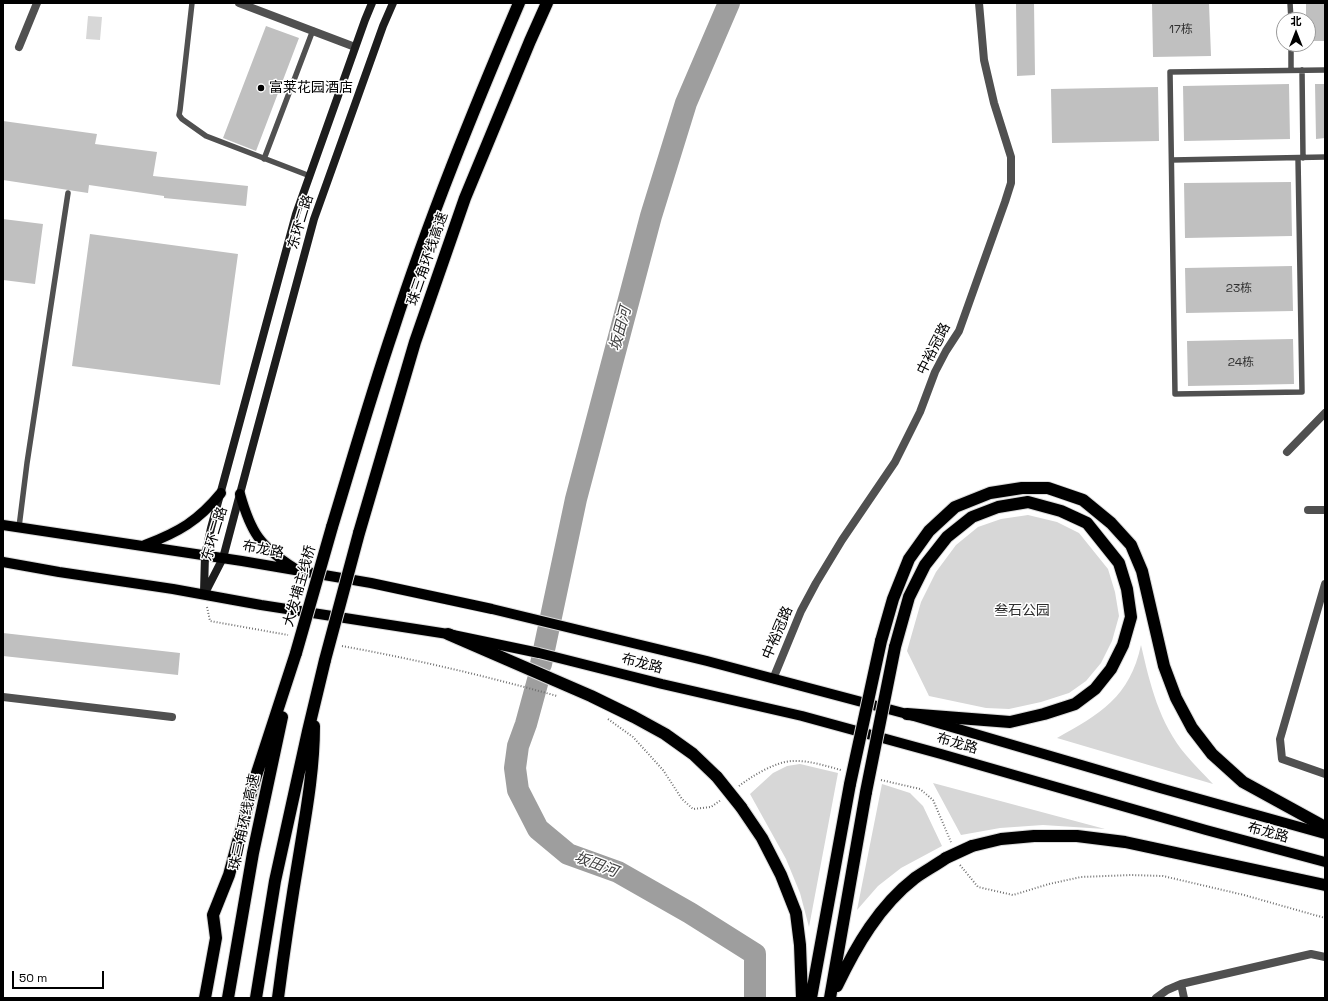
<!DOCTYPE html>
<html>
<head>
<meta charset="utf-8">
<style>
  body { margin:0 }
  #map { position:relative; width:1328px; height:1001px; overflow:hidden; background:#fff; font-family:"Space Grotesk","Noto Sans SC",sans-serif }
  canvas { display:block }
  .frame { position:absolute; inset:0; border:4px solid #000; pointer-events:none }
  .north { position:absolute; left:1276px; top:12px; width:40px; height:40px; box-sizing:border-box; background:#fff; border:1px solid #999; border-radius:50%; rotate:0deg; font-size:11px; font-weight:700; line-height:16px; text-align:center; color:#000 }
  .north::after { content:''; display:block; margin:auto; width:14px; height:18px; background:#000; clip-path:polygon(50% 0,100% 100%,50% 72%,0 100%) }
  .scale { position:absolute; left:12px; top:971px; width:92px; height:18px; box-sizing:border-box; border:2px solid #000; border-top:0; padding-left:5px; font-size:12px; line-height:14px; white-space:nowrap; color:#000; -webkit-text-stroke:3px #fff; paint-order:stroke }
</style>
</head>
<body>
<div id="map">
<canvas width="1328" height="1001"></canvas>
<div class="frame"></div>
<div class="north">北</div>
<div class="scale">50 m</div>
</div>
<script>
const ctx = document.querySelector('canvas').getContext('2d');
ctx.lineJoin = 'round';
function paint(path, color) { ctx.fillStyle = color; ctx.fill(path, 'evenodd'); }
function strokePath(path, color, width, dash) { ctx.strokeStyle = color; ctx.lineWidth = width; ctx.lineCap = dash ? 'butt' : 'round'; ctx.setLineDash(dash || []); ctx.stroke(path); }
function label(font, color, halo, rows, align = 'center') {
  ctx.font = font + ' "Space Grotesk","Noto Sans SC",sans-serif'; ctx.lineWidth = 3; ctx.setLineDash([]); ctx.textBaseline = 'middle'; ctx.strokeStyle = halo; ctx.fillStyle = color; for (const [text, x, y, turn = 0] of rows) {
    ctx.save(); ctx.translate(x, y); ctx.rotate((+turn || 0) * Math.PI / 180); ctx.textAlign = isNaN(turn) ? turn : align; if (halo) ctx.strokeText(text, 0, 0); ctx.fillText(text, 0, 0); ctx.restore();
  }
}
paint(new Path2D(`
  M88,16L102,17L100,40L86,39Z
  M1028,515L1057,522L1079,533L1108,569L1115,592L1119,616L1112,641L1101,663L1086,681L1069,693L1041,702L1009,709L986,708L929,696L907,651L921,602L936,572L956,545L978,527L1001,519Z
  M1141,645C1150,684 1159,723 1186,755C1194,765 1204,774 1213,784L1057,738C1100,714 1130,697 1141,645Z
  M800,764L838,773L809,927L800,893L786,859L750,794L773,773L787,766Z
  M933,783L1105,829L1043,825L1000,828L961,835Z
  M882,784L910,793L923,806L942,846L901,868L878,886L857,910Z`), '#d7d7d7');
strokePath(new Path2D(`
  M541,664L576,499L651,216L686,103L729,3
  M538,680L526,724L518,746L515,768L518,790L538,829L568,854L618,872L690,913L755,954V998`), '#9e9e9e', 22);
paint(new Path2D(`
  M1016,3H1034L1035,75L1017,76Z
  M1152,3H1209L1211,56L1153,57Z
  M1306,3H1325V41H1308V20H1306Z
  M266,26L299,38L256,151L223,138Z
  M1289,84L1290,139L1184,141L1183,86Z
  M1315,84H1325V138L1316,139Z
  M1158,87L1159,141L1052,143L1051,89Z
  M3,121L97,134L95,144L157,152L153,176L248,186L246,206L164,198V196L89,185L88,193L3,180Z
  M1291,182L1292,236L1185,238L1184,183Z
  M3,219L43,224L35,284L3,280Z
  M90,234L238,254L220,385L72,366Z
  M1292,266L1293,311L1186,313L1185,268Z
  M1293,339L1294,384L1188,386L1187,341Z
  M3,633L180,653L178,675L3,656Z`), '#c0c0c0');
const primary = new Path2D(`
  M240,494C251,533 260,546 294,568
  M3,525L242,561L371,583L492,609L707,661L907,714L1160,788L1325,834
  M145,545C179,532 198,521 221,493
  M3,562L59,572L173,589L261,605L448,634L539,653L662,684L802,716L941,754L1206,830L1325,862`);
const motorway = new Path2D(`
  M332,527C352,461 371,395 393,330C429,219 473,111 519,3
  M359,533L415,342L465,198L530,41L547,3
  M448,634L591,696L634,717L665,734L693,754L717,777
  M881,641L893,599L909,559L929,531L955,507L990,493L1022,488H1048L1083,500L1111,523L1131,545L1142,571L1164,666L1176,698L1192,728L1212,754L1243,782L1325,827
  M895,647L909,597L925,565L947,537L972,517L998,507L1028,502L1061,511L1087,523L1119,563L1127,589L1131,617L1123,645L1111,669L1095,689L1075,704L1044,714L1010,722L907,714
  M741,807L762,838L781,875L796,913L800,945L802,998
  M972,846L1001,839L1034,836H1077L1125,842L1325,885
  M837,986C856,946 879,906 915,878C925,871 936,865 946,858
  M205,998L216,938L213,915L229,875L254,782L296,653
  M228,998L253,853L282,717
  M256,998L275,881L308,731L325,660
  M278,998C284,951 291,903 299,856C306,813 314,770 314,726
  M811,998L850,784
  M830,998L866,792`);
strokePath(primary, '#dbdbdb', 12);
strokePath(motorway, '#dbdbdb', 14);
strokePath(new Path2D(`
  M207,607L210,621L288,635
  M342,646C414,659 486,676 557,696
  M608,719L633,737L663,770L682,799L693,809L711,807L721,800
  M881,780L920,789L933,800L951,842
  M739,786C752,776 775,762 792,761C808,760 826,766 841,770
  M960,865L978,887L1013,895L1049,884L1081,877L1131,875L1163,876L1244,895L1325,918`), '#727272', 2, [1, 2]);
strokePath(new Path2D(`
  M192,3L180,110L179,115L182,119L206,136L310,176
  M1290,3L1291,20
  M1291,44V70
  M1302,70L1303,158
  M1298,158L1302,392L1175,394L1170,72L1325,70
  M264,159L313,30
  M1172,160L1325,157
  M19,527L27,463L68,193`), '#505050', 5.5);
strokePath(new Path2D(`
  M239,3L355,47
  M19,47L37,3
  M1308,510H1325
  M1325,584L1280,739L1282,759L1325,774
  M3,697L172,717
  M1181,984L1184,998
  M1156,998L1167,990L1181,984L1311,954L1325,957`), '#505050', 8);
strokePath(new Path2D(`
  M1287,452L1325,413
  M773,679L801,611L816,583L842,540L895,462L920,412L935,372L946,351L959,331L1005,202L1011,183V157L994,103L984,60L979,3`), '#505050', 8);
strokePath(new Path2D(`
  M204,592L205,555L211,528L296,214L365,20L372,3
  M204,595L223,558L250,456L314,219L383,26L393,3`), '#1d1d1d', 8);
strokePath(primary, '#000', 10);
strokePath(motorway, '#000', 12);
const motorwayBridge = new Path2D(`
  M296,653L332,527
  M325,660L359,533
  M717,777L741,807
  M850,784L881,641
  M866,792L895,647
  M946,858L972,846`);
strokePath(motorwayBridge, '#dbdbdb', 14, []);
strokePath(motorwayBridge, '#000', 12);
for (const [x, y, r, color] of [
  [261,88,4,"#000"]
]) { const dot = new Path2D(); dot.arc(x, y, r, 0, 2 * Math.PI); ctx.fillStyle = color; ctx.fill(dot); strokePath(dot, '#fff', 1.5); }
label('12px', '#303030', null, [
  ["17栋",1181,30],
  ["23栋",1239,289],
  ["24栋",1241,363]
]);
label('14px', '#000', '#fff', [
  ["富莱花园酒店",269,88]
], 'left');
label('14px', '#000', '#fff', [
  ["东环二路",301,222,-73],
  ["珠三角环线高速",428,259,-71],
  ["中裕冠路",934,349,-63],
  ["东环二路",215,534,-73],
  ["布龙路",263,550,10],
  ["大发埔主线桥",300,586,-74],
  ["中裕冠路",778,633,-67],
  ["布龙路",642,664,14],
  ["布龙路",957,744,16],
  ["珠三角环线高速",245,822,-78],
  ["布龙路",1268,833,15]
]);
label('14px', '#2e2e2e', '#fff', [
  ["叁石公园",1022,611]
]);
label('italic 15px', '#3f3f3f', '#fff', [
  ["坂田河",621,329,-75],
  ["坂田河",596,865,21]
]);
</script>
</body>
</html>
